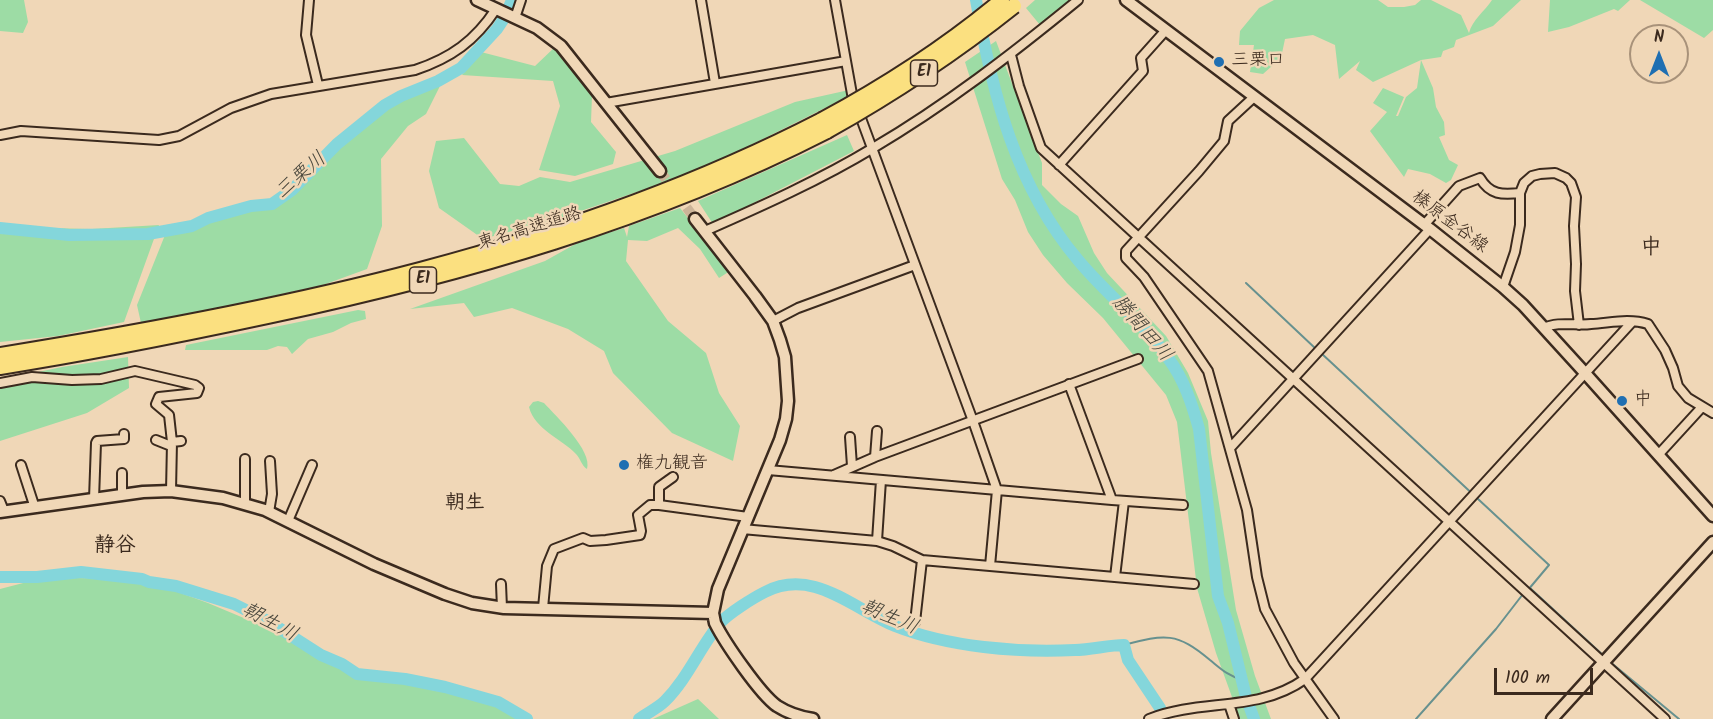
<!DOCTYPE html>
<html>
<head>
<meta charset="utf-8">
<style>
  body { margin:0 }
  #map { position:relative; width:1713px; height:719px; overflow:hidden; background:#f0d7b7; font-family:Kalam,sans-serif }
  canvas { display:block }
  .north { position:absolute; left:1629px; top:24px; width:60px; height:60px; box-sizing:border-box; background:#f0d7b7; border:2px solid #a8927a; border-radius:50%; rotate:0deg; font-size:16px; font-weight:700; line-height:24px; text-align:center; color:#3b2a1e }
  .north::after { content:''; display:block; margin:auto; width:21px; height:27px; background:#1f6fb2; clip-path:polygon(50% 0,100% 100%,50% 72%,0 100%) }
  .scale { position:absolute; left:1494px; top:668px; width:99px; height:27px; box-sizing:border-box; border:3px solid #3b2a1e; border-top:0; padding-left:8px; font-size:18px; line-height:21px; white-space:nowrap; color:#3b2a1e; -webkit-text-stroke:4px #f0d7b7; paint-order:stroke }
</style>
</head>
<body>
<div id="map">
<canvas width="1713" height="719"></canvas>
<div class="north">N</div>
<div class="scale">100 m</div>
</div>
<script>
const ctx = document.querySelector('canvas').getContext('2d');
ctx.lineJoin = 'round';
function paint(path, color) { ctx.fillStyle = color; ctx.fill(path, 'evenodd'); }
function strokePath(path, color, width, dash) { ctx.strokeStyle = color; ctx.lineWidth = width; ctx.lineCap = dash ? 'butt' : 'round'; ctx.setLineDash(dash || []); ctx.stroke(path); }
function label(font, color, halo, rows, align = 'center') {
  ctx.font = font + ' Kalam,"Klee One",sans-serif'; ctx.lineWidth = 5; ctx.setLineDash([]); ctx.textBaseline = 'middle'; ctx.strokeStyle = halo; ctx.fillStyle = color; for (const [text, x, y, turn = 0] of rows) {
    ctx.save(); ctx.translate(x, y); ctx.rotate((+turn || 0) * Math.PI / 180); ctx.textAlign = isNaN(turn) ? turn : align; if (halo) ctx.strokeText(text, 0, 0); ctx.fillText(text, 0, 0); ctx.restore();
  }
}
paint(new Path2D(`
  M0,0H24L28,22L23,33L0,31Z
  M1035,0H1070L1040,25L1026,8Z
  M1274,0H1378L1388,7H1404L1415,5L1421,0H1431L1461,15L1469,33C1472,20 1485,11 1492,0H1521L1493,26L1456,40L1454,47L1443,51L1441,57L1421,60L1433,88L1436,107L1444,122L1445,135L1439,137L1449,160L1458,165L1451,180L1446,183L1430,174L1408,169L1404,177L1370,131L1387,112L1373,103L1383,88L1404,97L1396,116H1398L1406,97L1417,88L1421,60L1373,82L1356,70L1360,61L1339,79L1335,45L1313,35L1285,39L1281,58L1263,74L1250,72L1254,45H1239L1240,31L1259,8Z
  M1550,0H1630L1618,11L1614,9L1569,27L1548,32Z
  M1640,0H1713V30L1704,38Z
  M996,41L1042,163V185L1061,204L1078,216L1094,253L1107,273L1166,336L1188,373L1208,421L1211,453L1236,610L1255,676L1271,719H1240L1216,653L1197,588L1177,422L1166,395L1103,318L1067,283L1043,255L1028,232L1015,200L1002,179L965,62Z
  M556,46L592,95L591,122L616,152L613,164L575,176L539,170L560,106L553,81L462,75L481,52L535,66Z
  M443,80L426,114L408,126L381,159L382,226L367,269L323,285L175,318L141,323L137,305L169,225L208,218L288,197L326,155L380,107Z
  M849,90V96L699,171L563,217L483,239L439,208L429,171L436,141L464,138L500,184L519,186L540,177L570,182L675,151L795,102Z
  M847,135L854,151L713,224L698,201Z
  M680,208L730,271L719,278L700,249L678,228L647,241L628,240L626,261L668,321L706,353L719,393L740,426L733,461L672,433L613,373L604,351L568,329L512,308L474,317L464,303L410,309L545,261L579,242L624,228L627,237L629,226Z
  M159,225L124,322L58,336L0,342V227L92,229Z
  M358,310L365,311L366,319L351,323L333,332L308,339L292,354L287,347L278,346L267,350H185L186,345Z
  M128,357L129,388L87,413L0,441V380L62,367Z
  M538,401L544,403C556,416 593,451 587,469C581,465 581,459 576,454C561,438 535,430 529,407L533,402Z
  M76,578L142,579L208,603L301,642L321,655L370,675L436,691L484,696L521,719H0V589L27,582Z
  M698,699L719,719H653Z`), '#9ddca5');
strokePath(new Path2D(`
  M1246,283L1316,349
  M1321,353L1549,565L1528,590
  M1530,588L1605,657
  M1124,645C1165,634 1177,632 1210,660C1220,668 1228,676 1241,679
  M1609,661L1679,719
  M1416,719L1496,629L1523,594`), '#67918f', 2);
strokePath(new Path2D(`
  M976,0C992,93 1016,187 1078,260C1106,294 1143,322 1168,358C1184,379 1192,404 1199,429L1218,596L1228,623L1246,697L1254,719
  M0,228L69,235L148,234L192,226L208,218L251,206L272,204L292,190L337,144L385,105L401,96L438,81L461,68L497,29L505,17L512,0
  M0,577H37L81,572L142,579L149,582L176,586L234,604L268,621L321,655L342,664L357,674L405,679L445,687L498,702L527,719
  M639,719C647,713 658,708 665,701C688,678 700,647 720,623C729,613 753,598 765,592C813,567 853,609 895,626C948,647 1019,653 1075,650C1091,650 1108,645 1124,645L1128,660L1160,708`), '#84d6db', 12);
strokePath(new Path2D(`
  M660,171L695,219`), '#ccb498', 10, [10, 5]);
const street = new Path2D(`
  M309,0L306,35L318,85
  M701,0L715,83
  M835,0L852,94L973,421L997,490L990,566
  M515,18L521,0
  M1011,55L1019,86L1041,148L1665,719
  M1254,97L1228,121L1224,141L1199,171L1126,251V258L1144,277L1208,371L1247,510L1257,577L1265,609L1294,663L1334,719
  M606,103L846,61
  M0,135L21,131L159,140L179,136L231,108L271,94L415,70C451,58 475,41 496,9
  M1059,165L1143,71L1141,58L1166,30
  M1424,225L1459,186L1480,178C1490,195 1502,195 1520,193
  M705,231C762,206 820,180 873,148C946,105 1012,54 1078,0
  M1503,287L1515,252L1520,225V193L1524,183L1532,176L1540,174L1555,173L1566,178L1571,183L1576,197L1574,226L1576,264L1575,291L1579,325
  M773,321L798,308L915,265
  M1544,328C1558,321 1576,326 1591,324C1610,323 1629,318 1648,324L1665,350L1673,368L1678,386L1688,398L1713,413
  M0,383L32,377L72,380L101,379L135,371L195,385L199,388L197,393L159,397L156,404L169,415L172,442L171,491
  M1069,384L1112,500L1183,505
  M850,437L852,466
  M156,440L171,446
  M172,442L181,441
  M1231,447L1430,229
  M1659,454L1702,407
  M875,457L877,431
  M245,459V503
  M21,465L35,508
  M768,470L1112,500
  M122,473V495
  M834,475L875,457L1138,359
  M94,499L96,443L97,441L124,439V434
  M0,501L4,511
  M659,505V487L673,477
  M269,512L272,494L270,461
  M288,521L312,465
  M742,529L877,541L893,546L922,560L1194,584
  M877,541L881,480
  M1115,577L1124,501
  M501,584L502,608
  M543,608L547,566L554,549L583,538L590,541L606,540L640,535L641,531L638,515L650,505H659L748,517
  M915,622L922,560
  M1229,704L1234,719
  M1149,719C1202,698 1257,713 1305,679L1632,322`);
const secondary = new Path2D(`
  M477,0L537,28L561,46L660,171
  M1126,0L1430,229L1503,287L1523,305L1585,373L1713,516
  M695,219L755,296L773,321L780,340L785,357L788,401L786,419L780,440L718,589L713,613L715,623C725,643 760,694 777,706C788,713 800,717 813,719
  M0,512L143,492L171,491L223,498L265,510L374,564L445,594L472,603L504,608L713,613
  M1552,719L1713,542`);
const highway = new Path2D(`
  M0,355C281,310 568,251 822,120
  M0,367C90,353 179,335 268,316C461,275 651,221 827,131`);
strokePath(street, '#3b2a1e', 12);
strokePath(secondary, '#3b2a1e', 15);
strokePath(highway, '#3b2a1e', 18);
strokePath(street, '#f0d7b7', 8);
strokePath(secondary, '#f0d7b7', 10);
strokePath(highway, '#fbe080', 14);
const highwayBridge = new Path2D(`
  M822,120C885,86 947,46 1002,0
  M827,131C893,94 955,53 1014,6`);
strokePath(highwayBridge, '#3b2a1e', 18, []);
strokePath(highwayBridge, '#fbe080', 14);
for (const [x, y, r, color] of [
  [1219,62,6,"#1f6fb2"],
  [1622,401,6,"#1f6fb2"],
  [624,465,6,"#1f6fb2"]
]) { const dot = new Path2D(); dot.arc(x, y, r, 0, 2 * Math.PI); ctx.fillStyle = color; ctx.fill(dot); strokePath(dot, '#f0d7b7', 2); }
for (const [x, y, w] of [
  [924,73,27],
  [423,280,27]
]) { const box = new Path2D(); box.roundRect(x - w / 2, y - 13, w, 26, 4.5); ctx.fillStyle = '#f0d7b7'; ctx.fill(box); strokePath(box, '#3b2a1e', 1.5); }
label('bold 16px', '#3b2a1e', null, [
  ["E1",924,73],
  ["E1",423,280]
]);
label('18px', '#3b2a1e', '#f0d7b7', [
  ["三栗口",1231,62],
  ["中",1634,401],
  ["権九観音",636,465]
], 'left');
label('18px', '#3b2a1e', '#f0d7b7', [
  ["榛原金谷線",1449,223,37],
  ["東名高速道路",530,230,-17]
]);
label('italic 20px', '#46443a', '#f0d7b7', [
  ["三栗川",302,177,-41],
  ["勝間田川",1141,330,49],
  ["朝生川",889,619,23],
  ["朝生川",269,624,28]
]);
label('bold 20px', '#3b2a1e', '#f0d7b7', [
  ["朝生",465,505]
]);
label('bold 21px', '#3b2a1e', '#f0d7b7', [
  ["中",1651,249],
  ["静谷",115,547]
]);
</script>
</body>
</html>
